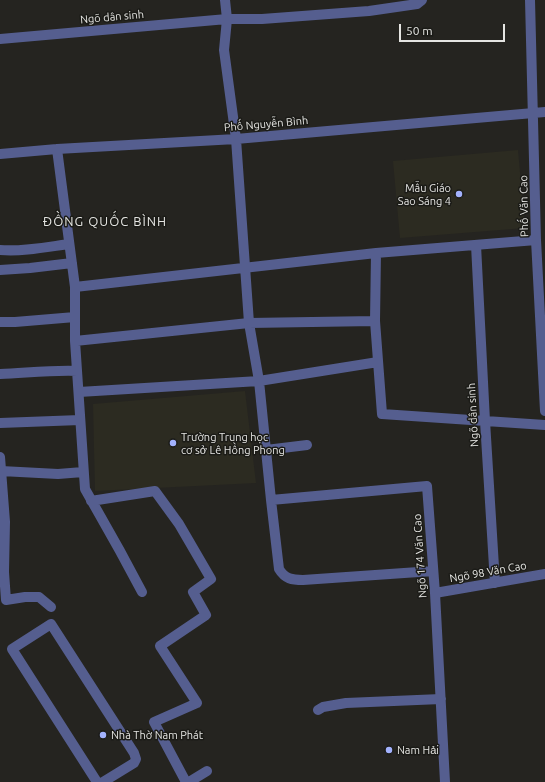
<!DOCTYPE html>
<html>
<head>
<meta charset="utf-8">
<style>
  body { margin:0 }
  #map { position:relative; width:545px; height:782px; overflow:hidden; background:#252420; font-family:Ubuntu,sans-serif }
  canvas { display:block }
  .scale { position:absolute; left:399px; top:24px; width:106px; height:18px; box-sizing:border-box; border:2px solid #e5e5e2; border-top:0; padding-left:5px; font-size:12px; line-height:14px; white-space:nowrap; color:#e5e5e2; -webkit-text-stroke:3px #1b1b17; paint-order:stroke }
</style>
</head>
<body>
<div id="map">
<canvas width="545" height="782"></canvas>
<div class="scale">50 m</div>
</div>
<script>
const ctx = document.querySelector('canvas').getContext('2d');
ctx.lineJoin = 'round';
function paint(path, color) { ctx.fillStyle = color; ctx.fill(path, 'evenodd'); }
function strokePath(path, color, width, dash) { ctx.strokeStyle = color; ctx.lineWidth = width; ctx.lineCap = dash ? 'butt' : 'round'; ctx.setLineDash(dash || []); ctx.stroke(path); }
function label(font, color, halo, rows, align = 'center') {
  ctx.font = font + ' Ubuntu,sans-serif'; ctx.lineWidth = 3; ctx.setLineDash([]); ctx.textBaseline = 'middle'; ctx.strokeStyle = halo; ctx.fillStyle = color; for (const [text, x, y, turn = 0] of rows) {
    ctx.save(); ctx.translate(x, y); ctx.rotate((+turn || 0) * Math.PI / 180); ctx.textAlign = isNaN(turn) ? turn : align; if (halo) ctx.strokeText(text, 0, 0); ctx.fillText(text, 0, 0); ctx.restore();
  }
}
paint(new Path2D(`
  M518,150L525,228L400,238L393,161Z
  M245,391L256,483L95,491L93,404Z`), '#2c2b21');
strokePath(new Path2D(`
  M225,0L227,19L224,50L236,139L249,323L259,381L271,500L279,569C285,579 292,580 303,580L433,571
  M530,0L536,240L545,411
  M0,39L227,19H262L369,11L417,4L422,0
  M57,149L75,287V341L85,489L120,551L142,592
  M0,154L57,149L236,139L545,112
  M476,245L485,421L495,583
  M0,250C22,252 47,247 69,244
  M376,253L536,240
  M0,270L30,268L72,263
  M75,287L376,253L375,321L382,414L545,425
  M0,322H15L75,317
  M75,341L249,323L375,321
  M0,374C26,373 51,370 77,371
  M79,392L259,381L378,362
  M0,423L80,420
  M266,450L307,445
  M0,457L5,522L4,572L6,600L25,597H39L51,607
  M1,471L58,474L83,472
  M271,500L427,486L435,593L445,782
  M91,501L155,491L179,524L211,579L193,592L206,615L160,646L197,703L154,722L186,782
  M435,593L545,574
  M318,710L323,707L346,703L441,699
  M97,782L12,649L51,624L134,753L136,759L134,763L103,782
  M189,782L207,771`), '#555e8f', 10);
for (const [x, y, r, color] of [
  [459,194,4,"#a3b2fd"],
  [173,443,4,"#a3b2fd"],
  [103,735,4,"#a3b2fd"],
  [389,750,4,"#a3b2fd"]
]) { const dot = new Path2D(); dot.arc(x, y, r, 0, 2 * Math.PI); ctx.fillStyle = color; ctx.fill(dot); strokePath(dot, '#1b1b17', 1.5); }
label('11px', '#e5e5e2', '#1b1b17', [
  ["Ngõ dân sinh",112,17,-5],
  ["Phố Nguyễn Bình",266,124,-5],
  ["Phố Văn Cao",524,206,-91],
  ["Ngõ dân sinh",473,415,-93],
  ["Ngõ 174 Văn Cao",420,556,-94],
  ["Ngõ 98 Văn Cao",488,572,-10]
]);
label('11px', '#e5e5e2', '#1b1b17', [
  ["Mẫu Giáo",451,188,"right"],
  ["Sao Sáng 4",451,201,"right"],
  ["Trường Trung học",181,437],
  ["cơ sở Lê Hồng Phong",181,450],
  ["Nhà Thờ Nam Phát",111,735],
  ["Nam Hải",397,750]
], 'left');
ctx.letterSpacing = '1px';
label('13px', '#e5e5e2', '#1b1b17', [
  ["ĐỒNG QUỐC BÌNH",105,222]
]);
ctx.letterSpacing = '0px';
</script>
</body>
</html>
